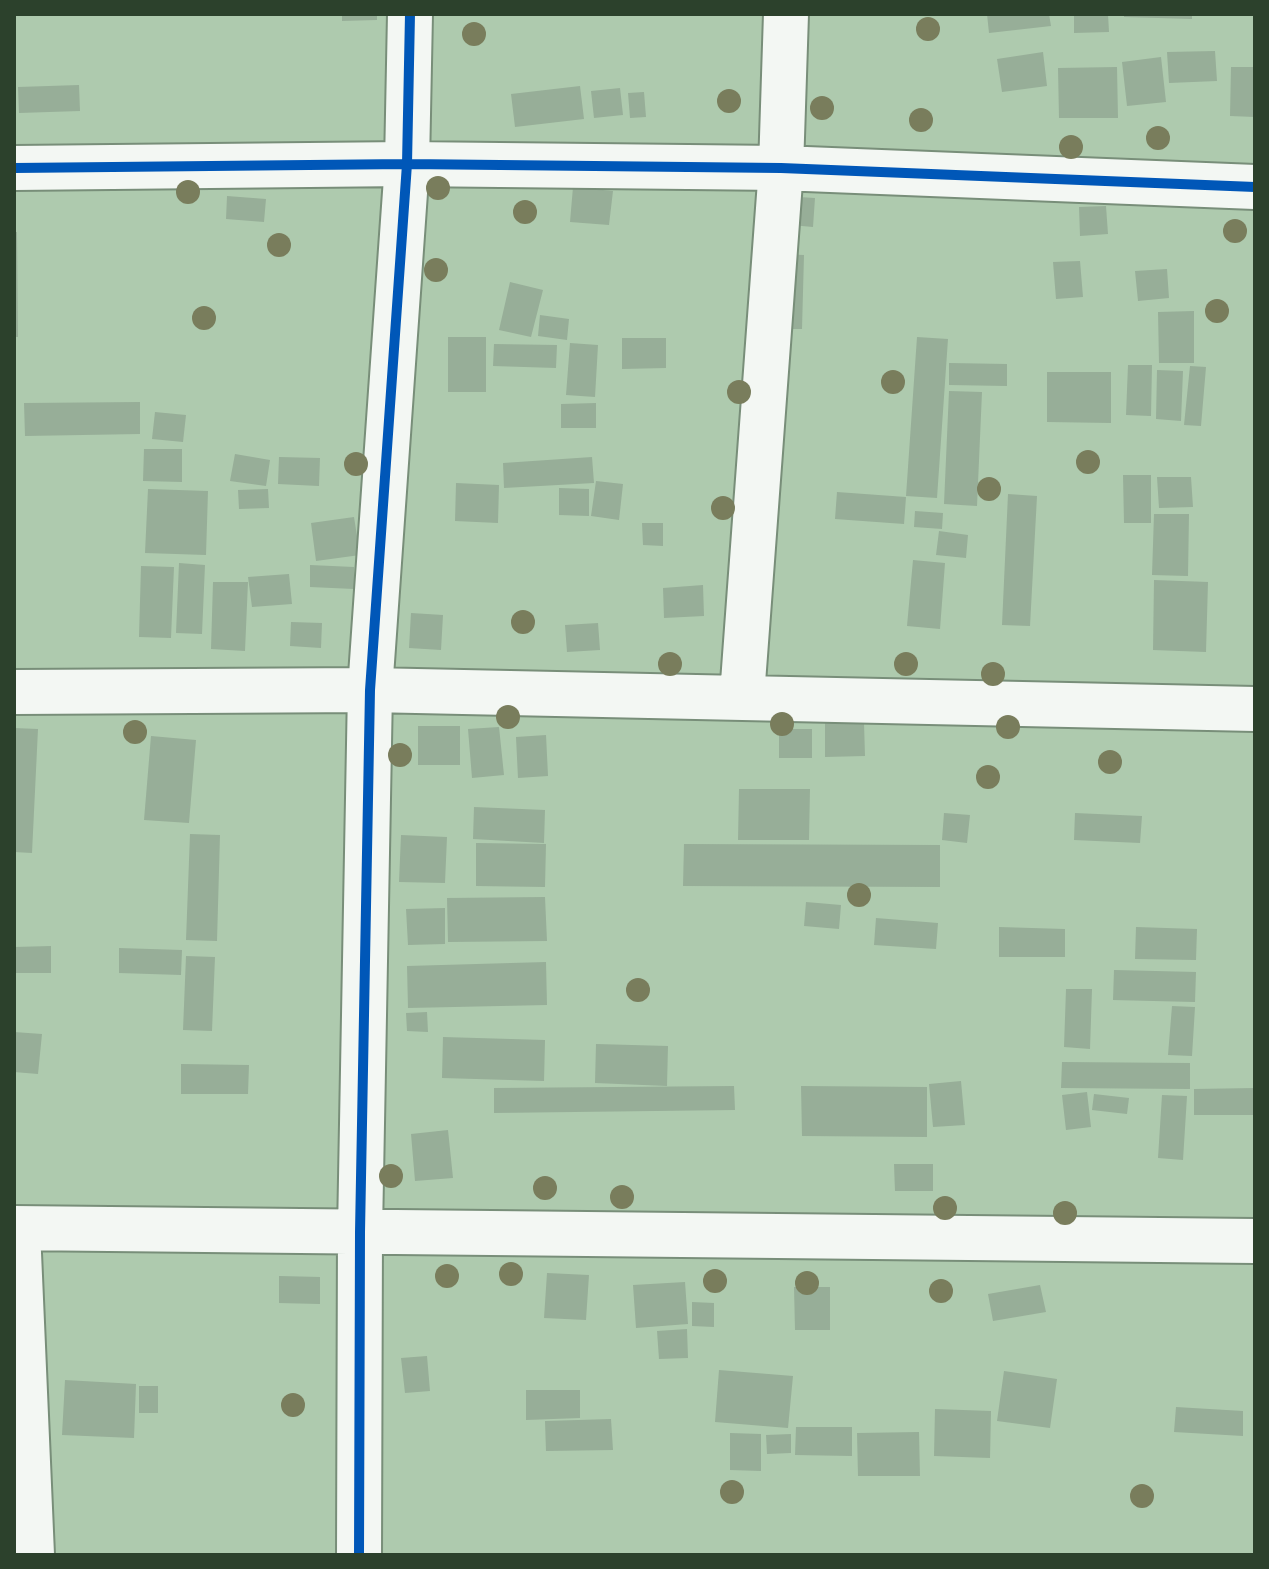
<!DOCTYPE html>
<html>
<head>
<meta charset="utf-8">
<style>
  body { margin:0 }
  #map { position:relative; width:1269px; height:1569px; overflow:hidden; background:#aecaae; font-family:"Playfair Display",serif }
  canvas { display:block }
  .frame { position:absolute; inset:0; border:16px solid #2c412c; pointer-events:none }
</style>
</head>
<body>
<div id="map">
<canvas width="1269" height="1569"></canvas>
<div class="frame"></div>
</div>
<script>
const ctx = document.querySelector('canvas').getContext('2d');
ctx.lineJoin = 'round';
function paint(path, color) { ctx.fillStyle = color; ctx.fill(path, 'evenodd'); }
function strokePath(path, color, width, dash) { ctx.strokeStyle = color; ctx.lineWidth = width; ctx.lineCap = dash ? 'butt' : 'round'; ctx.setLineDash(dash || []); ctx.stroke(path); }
paint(new Path2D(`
  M342,14H377V20L342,21Z
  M987,14H1049L1051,26L989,33Z
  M1074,14H1108L1109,32L1074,33Z
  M1124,14H1192V19L1124,17Z
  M1215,51L1217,81L1169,83L1167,52Z
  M1043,52L1047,86L1002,92L997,59Z
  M1161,57L1166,102L1127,106L1122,62Z
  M1117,67L1118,118H1059L1058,68Z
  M1231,67H1255V117L1230,116Z
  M79,85L80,111L19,113L18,87Z
  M580,86L584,119L515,127L511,94Z
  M620,88L623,115L594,118L591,91Z
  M644,92L646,117L630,118L628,93Z
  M573,187L613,191L609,225L570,222Z
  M227,196L266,199L264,222L226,219Z
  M782,196L815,198L813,227L780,224Z
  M1106,206L1108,234L1080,236L1079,207Z
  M14,232H17L18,337H14Z
  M781,254L804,255L802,329H779Z
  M1080,261L1083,297L1056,299L1053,262Z
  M1167,269L1169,298L1138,301L1135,271Z
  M510,282L543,290L531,337L499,330Z
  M1194,311V363H1159L1158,312Z
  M540,315L569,319L567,340L538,336Z
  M448,337H486V392H448Z
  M917,337L948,339L937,498L906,496Z
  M622,338H666V368L622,369Z
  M570,343L598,345L595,397L566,395Z
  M494,344L557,345L556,368L493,366Z
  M949,363L1007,364V386L949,385Z
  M1128,365H1152L1151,416L1126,415Z
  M1190,366L1206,367L1201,426L1184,425Z
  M1157,370L1183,371L1181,421L1156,419Z
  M1047,372H1111V423L1047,422Z
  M949,391L982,392L977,506L944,504Z
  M140,402V434L25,436L24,403Z
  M596,403V428H561V404Z
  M155,412L186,415L183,442L152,439Z
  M144,449H182V482L143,481Z
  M235,454L270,460L266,486L230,481Z
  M279,457L320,458L319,486L278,484Z
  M592,457L594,483L504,488L503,463Z
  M1123,475H1151V523H1124Z
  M1157,477H1191L1193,507L1159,508Z
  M596,481L623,484L619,520L591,516Z
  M456,483L499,485L498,523L455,521Z
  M559,488L589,489V516L559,515Z
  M148,489L208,491L206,555L145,553Z
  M268,489L269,508L239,509L238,490Z
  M837,492L906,497L904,524L835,519Z
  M1008,494L1037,496L1030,626L1002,625Z
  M915,511L943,513L942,529L914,527Z
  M1154,514H1189L1188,576L1152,575Z
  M354,517L360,555L316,561L311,523Z
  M642,523H663V546L643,545Z
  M939,531L968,535L966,558L936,555Z
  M913,560L945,563L940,629L907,626Z
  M179,563L205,565L202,634L176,633Z
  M310,565L354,567V589L310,587Z
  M141,566L174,567L171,638L139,637Z
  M289,574L292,604L252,607L248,577Z
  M1154,580L1208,582L1206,652L1153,650Z
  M213,582H248L245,651L211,649Z
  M703,585L704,616L664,618L663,588Z
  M411,613L443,615L441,650L409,648Z
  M291,622L322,623L321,648L290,646Z
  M598,623L600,650L567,652L565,625Z
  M825,722L864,723L865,756L825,757Z
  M418,726H460V765H418Z
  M499,727L504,775L472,778L468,729Z
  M14,728L38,729L32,853L14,852Z
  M779,729H812V758H779Z
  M546,735L548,776L518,778L516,737Z
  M151,736L196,740L189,823L144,820Z
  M739,789H810L809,840H738Z
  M474,807L545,810L544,843L473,839Z
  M944,813L970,815L967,843L942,840Z
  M1075,813L1142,816L1140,843L1074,840Z
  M190,834L220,835L217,941L186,940Z
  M401,835L447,837L445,883L399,882Z
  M476,843L546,844L545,887L476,886Z
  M684,844L940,845V887L683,886Z
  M545,897L547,941L448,942L447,898Z
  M806,902L841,905L839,929L804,926Z
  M445,908V944L408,945L406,909Z
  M876,918L938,923L936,949L874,945Z
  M999,927L1065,929V957H999Z
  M1136,927L1197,929L1196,960L1135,959Z
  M51,946V973H14V947Z
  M119,948L182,950L181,975L119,973Z
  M186,956L215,957L212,1031L183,1030Z
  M546,962L547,1005L408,1008L407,966Z
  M1114,970L1196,972L1195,1002L1113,1000Z
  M1066,989H1092L1090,1049L1064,1047Z
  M1172,1006L1195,1007L1192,1056L1168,1055Z
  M427,1012L428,1032L407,1031L406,1013Z
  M14,1032L42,1034L38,1074L14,1072Z
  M443,1037L545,1040L544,1081L442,1078Z
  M596,1044L668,1046L667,1086L595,1083Z
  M1062,1062L1190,1063V1089L1061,1088Z
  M181,1064L249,1065L248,1094H181Z
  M961,1081L965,1125L933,1127L929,1084Z
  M734,1086L735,1110L494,1113V1088Z
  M801,1086L927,1087V1137L802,1136Z
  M1255,1088V1115H1194V1089Z
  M1087,1092L1091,1127L1066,1130L1062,1095Z
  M1094,1094L1129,1098L1127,1114L1092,1110Z
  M1162,1095L1187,1096L1183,1160L1158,1158Z
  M448,1130L453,1178L415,1181L411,1134Z
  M894,1164H933V1191H895Z
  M547,1273L589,1275L586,1320L544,1318Z
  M279,1276L320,1277V1304L279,1303Z
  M685,1282L688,1324L636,1328L633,1285Z
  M1040,1285L1046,1312L993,1321L988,1294Z
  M794,1287H830V1330H795Z
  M692,1302L714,1303V1327L692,1326Z
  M687,1329L688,1358L659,1359L657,1331Z
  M427,1356L430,1391L405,1393L401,1358Z
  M719,1370L793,1376L788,1428L715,1422Z
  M1004,1371L1057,1379L1050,1428L997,1421Z
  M65,1380L136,1384L134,1438L62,1435Z
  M139,1386H158V1413H139Z
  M526,1390H580V1418L526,1420Z
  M1176,1407L1243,1411V1436L1174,1432Z
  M935,1409L991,1411L990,1458L934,1456Z
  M611,1419L613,1450L546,1451L545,1421Z
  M796,1427H852V1456L795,1455Z
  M919,1432L920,1476H858L857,1433Z
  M730,1433L761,1434V1471L730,1470Z
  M791,1434V1453L767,1454L766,1435Z`), '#97ae98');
const minor = new Path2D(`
  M14,168L407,164L781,168L1255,187
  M14,692L370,690L1255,709
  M742,696L781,168L786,14
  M14,1228L1255,1241
  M18,1230L32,1555
  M359,1555L360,1232L370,690L407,164L410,14`);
strokePath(minor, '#788e79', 48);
strokePath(minor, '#f3f7f3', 44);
strokePath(new Path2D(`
  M14,168L407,164L781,168L1255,187
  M359,1555L360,1232L370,690L407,164L410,14`), '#0057b8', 10);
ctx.fillStyle = '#797d5c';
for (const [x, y] of [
  [928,29],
  [474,34],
  [729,101],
  [822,108],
  [921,120],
  [1158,138],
  [1071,147],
  [438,188],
  [188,192],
  [525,212],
  [1235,231],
  [279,245],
  [436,270],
  [1217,311],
  [204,318],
  [893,382],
  [739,392],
  [1088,462],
  [356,464],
  [989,489],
  [723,508],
  [523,622],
  [670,664],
  [906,664],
  [993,674],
  [508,717],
  [782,724],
  [1008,727],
  [135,732],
  [400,755],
  [1110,762],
  [988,777],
  [859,895],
  [638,990],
  [391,1176],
  [545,1188],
  [622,1197],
  [945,1208],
  [1065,1213],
  [511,1274],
  [447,1276],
  [715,1281],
  [807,1283],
  [941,1291],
  [293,1405],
  [732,1492],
  [1142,1496]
]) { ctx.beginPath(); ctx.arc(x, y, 12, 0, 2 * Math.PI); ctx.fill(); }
</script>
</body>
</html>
